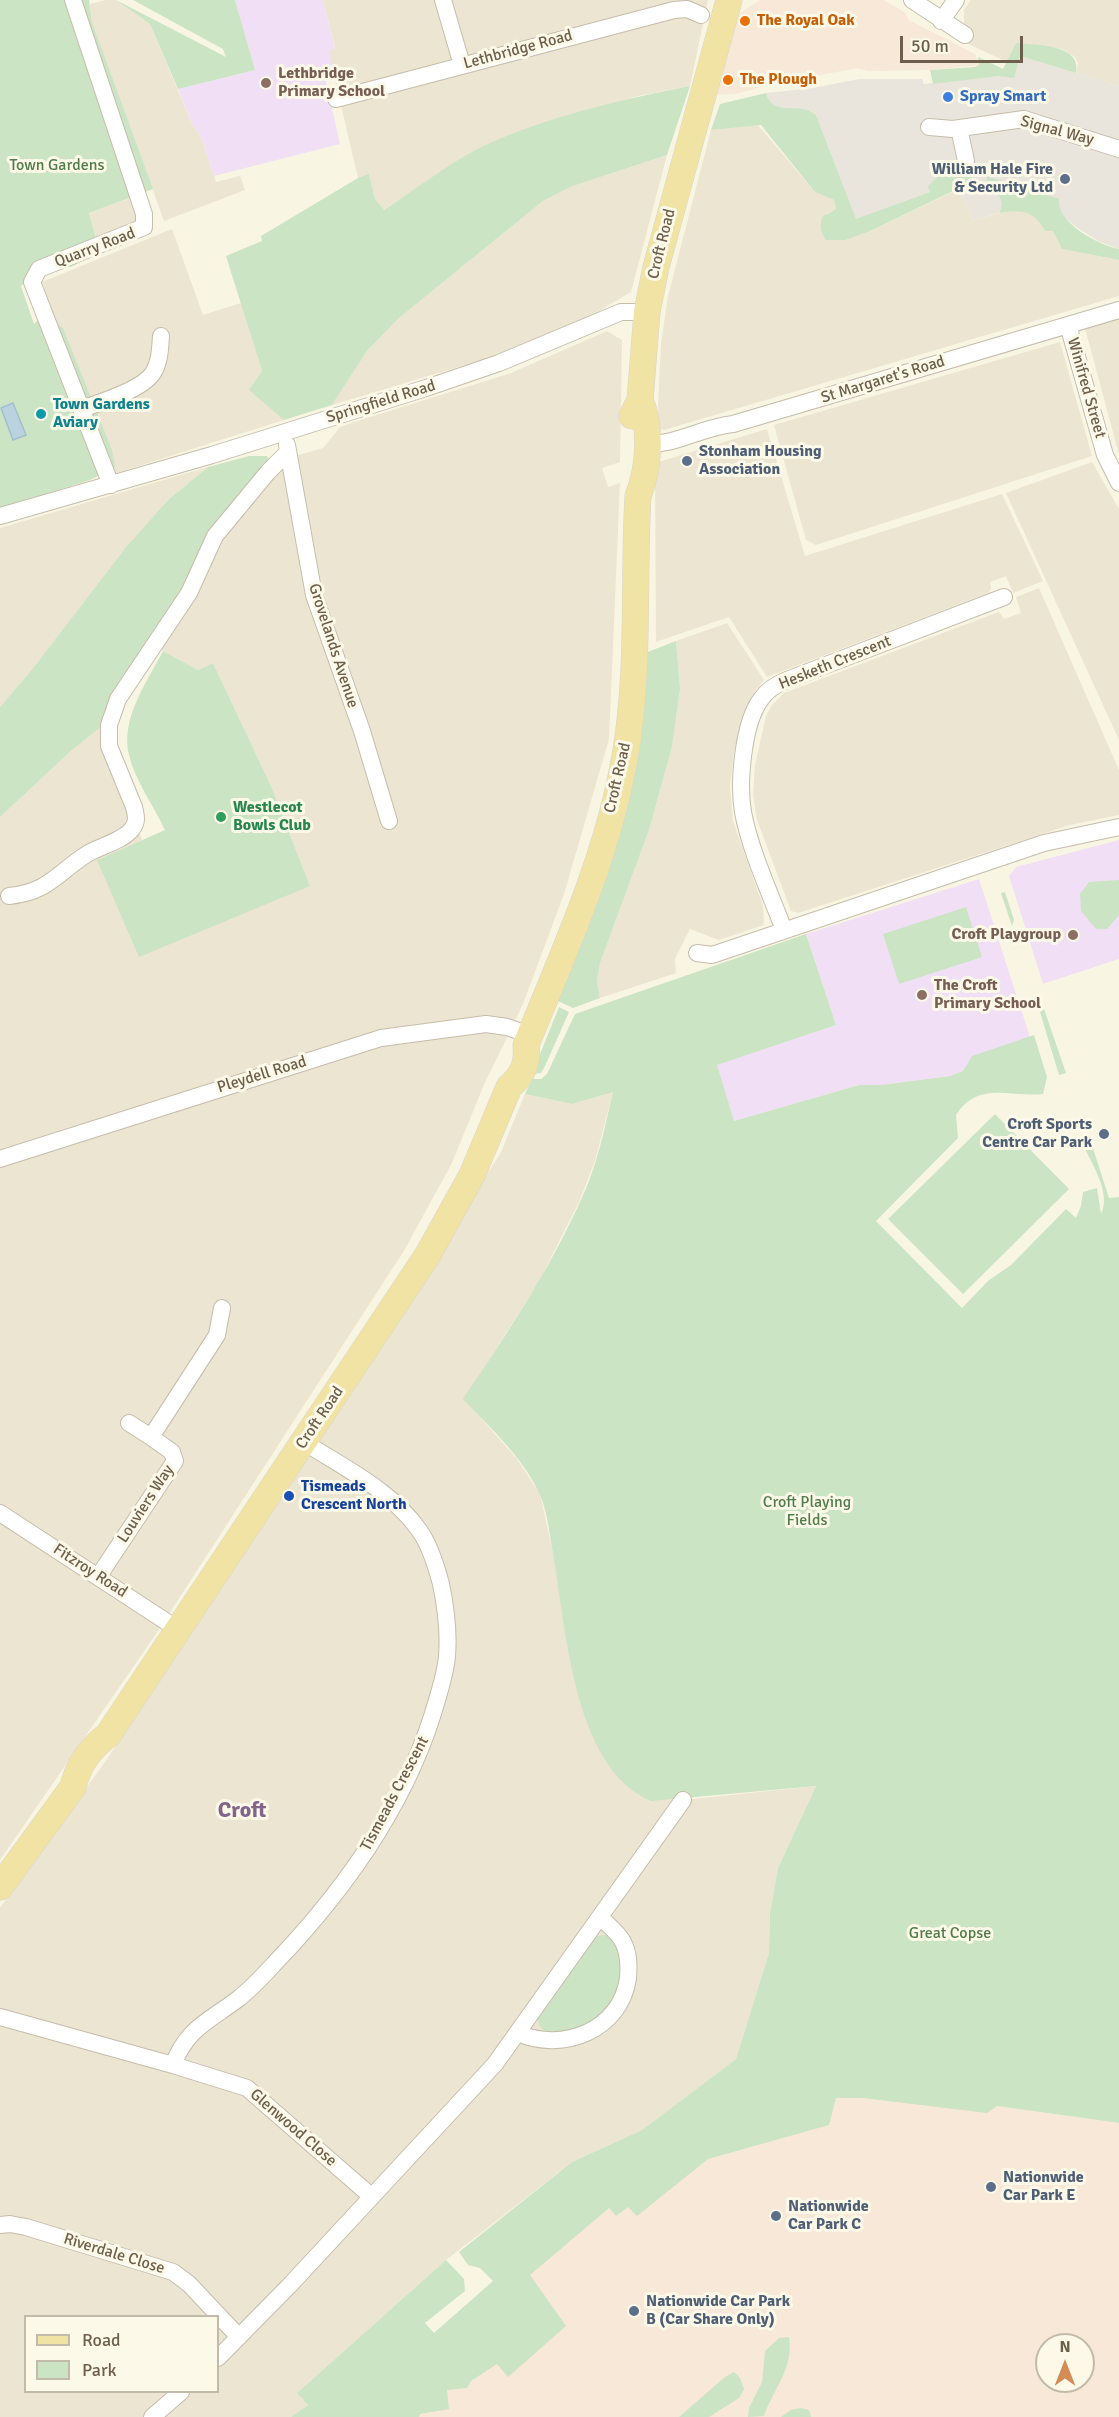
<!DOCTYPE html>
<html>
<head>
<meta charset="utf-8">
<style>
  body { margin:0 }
  #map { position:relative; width:1119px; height:2417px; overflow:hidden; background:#f9f5e3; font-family:Signika,sans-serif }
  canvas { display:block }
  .legend { position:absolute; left:24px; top:2315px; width:195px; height:78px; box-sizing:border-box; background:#fcf9e9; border:2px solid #c3bbaa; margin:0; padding:8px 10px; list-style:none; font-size:18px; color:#6d5f4c }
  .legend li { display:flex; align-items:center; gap:12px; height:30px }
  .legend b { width:30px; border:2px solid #c3bbaa }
  .north { position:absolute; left:1035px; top:2333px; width:60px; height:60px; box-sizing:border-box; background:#fcf9e9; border:2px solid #c3bbaa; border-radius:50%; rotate:0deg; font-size:16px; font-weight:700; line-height:24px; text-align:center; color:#6d5f4c }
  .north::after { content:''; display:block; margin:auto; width:21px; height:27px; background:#d48c57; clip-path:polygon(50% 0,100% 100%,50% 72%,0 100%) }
  .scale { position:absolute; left:900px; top:36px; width:123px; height:27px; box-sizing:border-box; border:3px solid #6d5f4c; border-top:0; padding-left:8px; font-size:18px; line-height:21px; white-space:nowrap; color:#6d5f4c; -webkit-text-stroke:4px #fcf9e9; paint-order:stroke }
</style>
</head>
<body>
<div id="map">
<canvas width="1119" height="2417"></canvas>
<ul class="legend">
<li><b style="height:8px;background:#f0e3a3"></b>Road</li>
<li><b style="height:16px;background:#cae4c4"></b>Park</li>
</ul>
<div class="north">N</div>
<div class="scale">50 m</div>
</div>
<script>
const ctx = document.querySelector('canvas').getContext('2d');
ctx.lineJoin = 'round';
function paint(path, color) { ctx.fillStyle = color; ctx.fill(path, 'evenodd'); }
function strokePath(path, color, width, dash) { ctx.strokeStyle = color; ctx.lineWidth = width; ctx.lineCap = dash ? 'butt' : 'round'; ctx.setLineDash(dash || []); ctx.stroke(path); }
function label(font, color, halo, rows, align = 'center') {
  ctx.font = font + ' Signika,sans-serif'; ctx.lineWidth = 6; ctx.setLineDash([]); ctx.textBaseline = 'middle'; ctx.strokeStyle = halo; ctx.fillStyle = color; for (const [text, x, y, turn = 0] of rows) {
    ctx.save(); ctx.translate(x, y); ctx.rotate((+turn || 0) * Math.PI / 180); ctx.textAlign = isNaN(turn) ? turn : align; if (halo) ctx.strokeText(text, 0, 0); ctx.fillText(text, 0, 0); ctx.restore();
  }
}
paint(new Path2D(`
  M106,0H116L150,24L192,124L200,135L216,182L240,176L245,190L164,221L92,22L90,4Z
  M323,0H708L690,86L638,96L495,141L383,210L375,199L369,175L358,178L328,50L335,48Z
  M971,0H1119V86L1076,73L1078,63L1075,57L1062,49L1016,43L1007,62L964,42V10Z
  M758,125L815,192L834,200L836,209L826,214L870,231L959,189L973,221L1007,211H1026L1040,220L1045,231L1053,230L1062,249L1119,260V296L664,430L657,428L661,343L668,296L711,130Z
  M667,155L631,292L587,318L485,359L332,405L367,351L399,318L543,201L570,187Z
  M130,198L138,223L97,239L89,213Z
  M172,229L203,315L241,303L262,371L250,390L284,420L110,475L42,282Z
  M1119,318V455L1085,328Z
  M607,331L622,340L620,462L602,468L608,487L620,483L609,739L564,894L523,1004L483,1087L452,1163L405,1249L156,1634L0,1860V817L72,750L101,727L142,840L97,860L310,886L271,786L213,663L198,670L148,643L271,463L323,448L340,427L354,422L511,373Z
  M1060,342L1092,456L816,545L806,540L774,425Z
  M767,429L805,556L1002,494L1043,581L1013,593L1006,576L990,582L991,589L988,593L767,677L729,617L656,642L655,463Z
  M1092,462L1119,509V740L1006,493Z
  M208,467L168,500L126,547L34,667L0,707V528Z
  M1039,588L1119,770V815L1070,825L798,913L791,911L757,820L753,795L755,765L766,716L772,705L784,693L996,613L999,612L1004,619L1021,613L1016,597Z
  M727,623L764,680L753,694L742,718L734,752L730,787L733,821L763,906L764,925L719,940L690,929L675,959L676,973L600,998L597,981L600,963L649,830L672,747L680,689L676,641Z
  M613,1092L595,1161L579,1202L538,1283L464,1399L517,1459L540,1494L554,1558L569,1651L683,1800L816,1786L778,1868L770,1913L769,1953L736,2059L642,2130L572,2162L446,2260L297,2393L308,2405L291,2417H0V1908L107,1759L305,1460L501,1152L525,1094L572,1104ZM26,2316H218V2392H26Z`), '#ece5d1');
paint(new Path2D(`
  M760,0H884L904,12L909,20L975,54L979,65L930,70L868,71L858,68L778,83L734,94L715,95L737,15Z
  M830,2088L997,2106L1119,2123V2417H399L493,2281L622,2181ZM1047,2345H1083V2381H1047Z`), '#f8e8d8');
paint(new Path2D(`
  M1020,56L1119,86V249L1100,242L1079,229L1064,217L1058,206L990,185L1001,195L1003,201L999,213L973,221L959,189L971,184L970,174L953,169L930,192L856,220L816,115L811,111L778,108L769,102L766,93L813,88L859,79H922L924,84L999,76Z`), '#e9e5dd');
paint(new Path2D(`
  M235,0H323L335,49L329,50L333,70L324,72L340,144L214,176L200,135L192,124L178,89L255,70Z
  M1119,840V959L1043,984L1009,876L1016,867Z
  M979,879L1030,1037L973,1056L963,1071L950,1076L882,1085H859L734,1121L716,1065L836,1025L806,934Z`), '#f1e0f5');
paint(new Path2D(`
  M0,0H89L92,22L153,189L89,213L97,241C93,247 89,256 83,260C65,274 37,270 21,286L34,324L37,321L49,319L63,328L112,450L115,467L90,480L0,508Z
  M116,0L226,57L223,49L133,0H235L255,70L178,89L150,24Z
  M1016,43C1035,45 1083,44 1076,73L1020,56L1014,78L999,76L933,84L930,70L975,67L979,65L978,57L1003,69Z
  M690,86L667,155L570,187L543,201L399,318L367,351L332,405L284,420L249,390L262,371L226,256L262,241L261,236L358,178L369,174L375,199L384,210C420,187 457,156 497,140C558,114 625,99 690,86Z
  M766,93C773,119 800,100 816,115L856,219L930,192L928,186L945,170L970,174L974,181L870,231L845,240H826C820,232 820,226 822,217L836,209L834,200L815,192L761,125L711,130L720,104Z
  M986,176L1059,199C1056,223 1099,245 1119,249V260L1062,249L1053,231H1045C1035,211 1021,209 999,213C1008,194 990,193 986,176Z
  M249,456H267L271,463L189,583L101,727L72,750L0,817V707L34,667L126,547L168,500L208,467Z
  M676,641L680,689L672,747L649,830L600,963L597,981L600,998L573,1008L558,1001L600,895L640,747L645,653Z
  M163,651L198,670L213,663L271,786L310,886L139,957L97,860L165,830C154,806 135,781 129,755C120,719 147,682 163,651Z
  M1119,880V915L1107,929H1096L1081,911L1080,894L1089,882Z
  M1005,892L1014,920L1012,926L1001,893Z
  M966,907L982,957L899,984L883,934Z
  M806,934L836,1025L717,1065L734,1121L859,1085H882L950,1076L963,1071L972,1056L1034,1035L1047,1077L1043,1094C1010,1098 979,1080 956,1115L958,1138L876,1221L962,1308L988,1281L1011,1265L1066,1209L1076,1218L1081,1206L1083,1192L1097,1188L1101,1214C1111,1195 1094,1167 1085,1149L1086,1141L1090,1139L1109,1198L1119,1197V2123L997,2106L987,2113L863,2098H836L829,2125L708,2159L637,2216L628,2207L616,2216L609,2208L530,2275L566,2326L508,2377L497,2364L471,2381L467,2388L447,2390L449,2409L420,2414L419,2417H291L308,2405L297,2393L446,2260L464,2279L465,2291L425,2323L434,2333L493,2281L480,2268L468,2265L459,2252L572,2162L642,2130L736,2059L769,1953L770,1913L778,1868L816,1786L651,1801C571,1767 566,1622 552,1548C549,1530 547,1511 540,1495C524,1458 490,1428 463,1399C510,1329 557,1259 589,1181C600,1152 606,1122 613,1092L572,1104L525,1094L532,1079H541L547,1074L575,1014Z
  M559,1007L569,1012L545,1066L541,1073L532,1074Z
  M1044,1009L1066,1073L1059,1075L1040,1012Z
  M995,1114L1069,1189L963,1294L888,1219Z
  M602,1935H609C630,1962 621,2006 591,2024C576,2033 562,2032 546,2033L539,2025L538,2016L595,1937Z
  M789,2337C794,2368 774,2388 764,2416L748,2417L749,2408L762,2382L765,2351L779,2338Z
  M734,2372L740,2378L744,2389L739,2398L709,2417H679L725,2377Z
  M801,2408L809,2410L811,2417H781L791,2410Z`), '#cae4c4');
const water = new Path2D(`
  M13,403L26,435L13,440L1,408Z`);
paint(water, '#bad3df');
strokePath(water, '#a2bfd0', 1.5);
const street = new Path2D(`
  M73,0L144,214V227L39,269L32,282L111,485
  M443,0L462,65
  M912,0L965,35
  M941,21L956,0
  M336,99L674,10L687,9L701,15
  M929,127L953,129L1024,119L1119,149
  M959,128L966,161
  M1068,325L1105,455L1119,483
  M81,409C99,403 142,390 153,373C160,362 160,349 161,336
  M646,444C677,445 702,427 733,424L1119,310
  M287,445L314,595L362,731L389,821
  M0,516L212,455L426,388L499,363L621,312H647
  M9,896C49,892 57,873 87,854C100,846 123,841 132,829C138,822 136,815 134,807L109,746V725L118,699L189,593L215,536L268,472L288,452
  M784,930C770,893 750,850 743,812C738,783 743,723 761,699C767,690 777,684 787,680L1004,597
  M697,953L712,955L1044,843L1119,827
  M0,1159L381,1038L486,1024L507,1027L530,1035
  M129,1423L151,1437
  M0,1513L179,1630
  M98,1577L175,1461L172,1452L151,1437L217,1335L222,1308
  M0,2017L173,2065C187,2028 209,2021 238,1999C251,1989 263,1976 274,1964C345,1890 409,1800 437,1700C441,1686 446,1671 447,1656C449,1631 446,1608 441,1584C436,1565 430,1545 419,1530C391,1490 344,1468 304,1442
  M518,2033C563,2053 621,2030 628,1978C629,1965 629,1953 623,1942C618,1932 608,1925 601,1918
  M173,2065L247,2088L371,2196
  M0,2225L10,2224L26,2227L173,2272L189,2284L239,2337
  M218,2358L289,2286L495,2064L683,1800
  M152,2417L181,2392`);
const primary = new Path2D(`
  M632,416L640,400L647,312L656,267L729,0
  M0,1887L73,1787C78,1765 89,1749 108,1735L427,1256L472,1175L509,1087C523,1075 528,1063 526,1045C564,952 608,856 625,756C640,670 633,582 638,496C649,469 652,428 640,400`);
strokePath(street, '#c6bca9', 18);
strokePath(primary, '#d9d5d0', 27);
strokePath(street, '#fff', 16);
strokePath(primary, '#f0e3a3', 26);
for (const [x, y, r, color] of [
  [745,21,6,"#e8710a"],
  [728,80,6,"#e8710a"],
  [266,83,6,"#8d6e63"],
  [948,97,6,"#3f7fe0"],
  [1065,179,6,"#5c6f8a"],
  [41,414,6,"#0f9aa8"],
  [687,461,6,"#5c6f8a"],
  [221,817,6,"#2e9e5b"],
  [1073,935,6,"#8d6e63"],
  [922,995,6,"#8d6e63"],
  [1104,1134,6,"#5c6f8a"],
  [289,1496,6,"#1a4fb4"],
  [991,2187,6,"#5c6f8a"],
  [776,2216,6,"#5c6f8a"],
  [634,2311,6,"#5c6f8a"]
]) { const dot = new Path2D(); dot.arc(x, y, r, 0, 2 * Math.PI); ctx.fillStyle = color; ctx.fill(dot); strokePath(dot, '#fcf9e9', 2); }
label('bold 16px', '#c56008', '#fcf9e9', [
  ["The Royal Oak",757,21],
  ["The Plough",740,80]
], 'left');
label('16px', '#6d5f4c', '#fcf9e9', [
  ["Lethbridge Road",518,50,-15],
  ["Signal Way",1057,131,15],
  ["Croft Road",662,244,-76],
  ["Quarry Road",95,248,-21],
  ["St Margaret's Road",883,380,-17],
  ["Winifred Street",1086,388,74],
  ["Springfield Road",381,402,-17],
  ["Grovelands Avenue",333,646,72],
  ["Hesketh Crescent",835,663,-22],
  ["Croft Road",618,778,-77],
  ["Pleydell Road",262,1075,-17],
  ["Croft Road",320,1418,-56],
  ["Louviers Way",146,1504,-57],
  ["Fitzroy Road",90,1571,33],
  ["Tismeads Crescent",395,1794,-62],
  ["Glenwood Close",293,2128,41],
  ["Riverdale Close",114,2254,17]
]);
label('bold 16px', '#785e54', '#fcf9e9', [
  ["Lethbridge",278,74],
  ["Primary School",278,92],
  ["Croft Playgroup",1061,935,"right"],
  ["The Croft",934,986],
  ["Primary School",934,1004]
], 'left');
label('bold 16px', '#366cbe', '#fcf9e9', [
  ["Spray Smart",960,97]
], 'left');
label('16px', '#517d4c', '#fcf9e9', [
  ["Town Gardens",57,166],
  ["Croft Playing",807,1503],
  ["Fields",807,1521],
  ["Great Copse",950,1934]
]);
label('bold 16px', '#4e5e75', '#fcf9e9', [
  ["William Hale Fire",1053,170,"right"],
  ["& Security Ltd",1053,188,"right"],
  ["Stonham Housing",699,452],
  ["Association",699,470],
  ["Croft Sports",1092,1125,"right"],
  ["Centre Car Park",1092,1143,"right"],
  ["Nationwide",1003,2178],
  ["Car Park E",1003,2196],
  ["Nationwide",788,2207],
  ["Car Park C",788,2225],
  ["Nationwide Car Park",646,2302],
  ["B (Car Share Only)",646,2320]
], 'left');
label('bold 16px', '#0d838f', '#fcf9e9', [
  ["Town Gardens",53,405],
  ["Aviary",53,423]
], 'left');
label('bold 16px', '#27864d', '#fcf9e9', [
  ["Westlecot",233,808],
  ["Bowls Club",233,826]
], 'left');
label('bold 16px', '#164399', '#fcf9e9', [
  ["Tismeads",301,1487],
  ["Crescent North",301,1505]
], 'left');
label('bold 22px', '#85658a', '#fcf9e9', [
  ["Croft",242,1811]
]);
</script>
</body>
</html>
